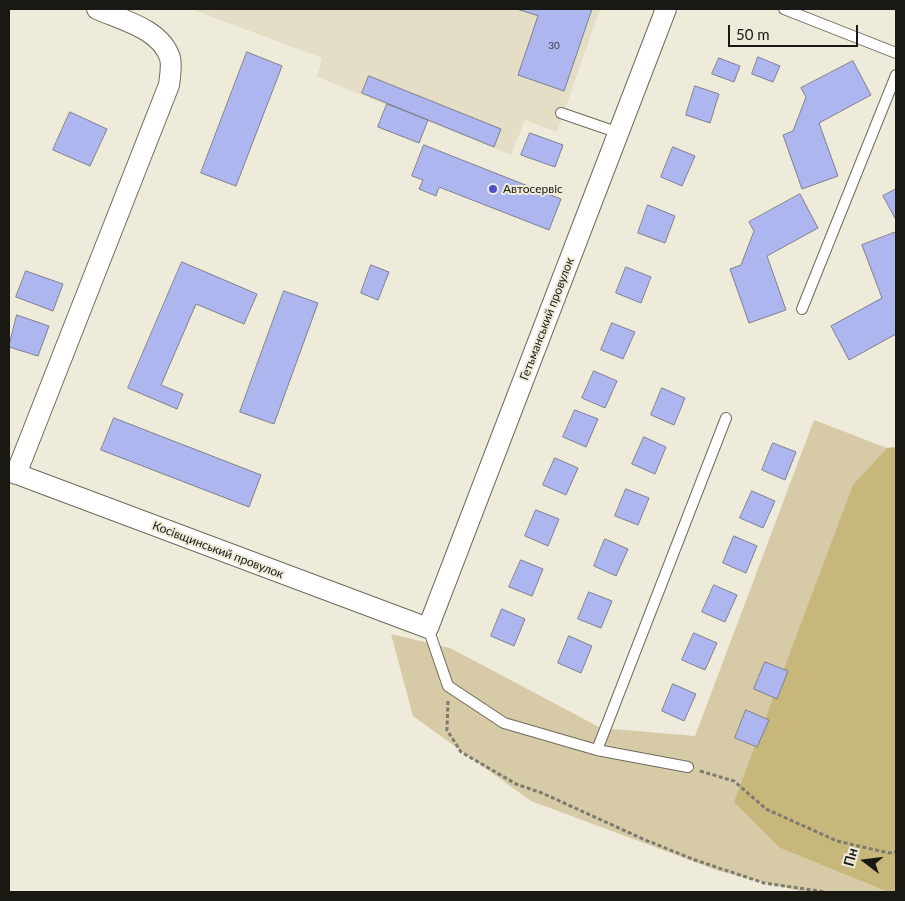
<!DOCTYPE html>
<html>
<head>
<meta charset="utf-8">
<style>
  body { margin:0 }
  #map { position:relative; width:905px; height:901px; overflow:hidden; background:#efebda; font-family:Lato,sans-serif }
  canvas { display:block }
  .frame { position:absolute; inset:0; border:10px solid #191812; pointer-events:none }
  .north { position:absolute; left:840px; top:836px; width:50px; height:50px; -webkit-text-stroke:4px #efebda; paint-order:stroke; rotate:285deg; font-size:14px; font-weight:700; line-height:20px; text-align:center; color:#191812 }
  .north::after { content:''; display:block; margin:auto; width:18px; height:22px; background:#191812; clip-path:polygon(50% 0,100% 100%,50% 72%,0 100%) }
  .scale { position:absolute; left:728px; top:25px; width:130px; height:22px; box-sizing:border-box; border:2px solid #191812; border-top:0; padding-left:6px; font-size:15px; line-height:18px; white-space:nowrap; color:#191812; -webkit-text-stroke:4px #efebda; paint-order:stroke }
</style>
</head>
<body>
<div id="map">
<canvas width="905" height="901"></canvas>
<div class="frame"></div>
<div class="north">Пн</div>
<div class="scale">50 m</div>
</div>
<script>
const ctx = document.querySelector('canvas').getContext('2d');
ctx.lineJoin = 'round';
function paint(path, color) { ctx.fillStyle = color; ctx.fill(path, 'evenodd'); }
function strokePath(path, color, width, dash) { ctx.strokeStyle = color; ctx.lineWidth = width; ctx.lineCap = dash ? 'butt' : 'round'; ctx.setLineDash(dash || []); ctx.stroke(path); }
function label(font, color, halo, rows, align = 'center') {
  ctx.font = font + ' Lato,sans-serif'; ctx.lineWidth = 4; ctx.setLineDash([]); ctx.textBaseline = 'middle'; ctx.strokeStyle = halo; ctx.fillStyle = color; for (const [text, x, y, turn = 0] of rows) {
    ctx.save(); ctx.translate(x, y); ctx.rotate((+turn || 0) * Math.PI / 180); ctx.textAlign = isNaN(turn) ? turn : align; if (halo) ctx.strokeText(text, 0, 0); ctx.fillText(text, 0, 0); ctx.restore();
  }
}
paint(new Path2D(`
  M191,9H600L557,132L525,120L511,155L317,77L322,58Z`), '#e4dec6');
paint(new Path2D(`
  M814,420L887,448L853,486L780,848L888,892H804L719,871L531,801L413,716L391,634L450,648L601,728L695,736Z`), '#d6cba6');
paint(new Path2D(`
  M896,447V892H888L780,848L734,802L853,485L887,448Z`), '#c7b77b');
const building = new Path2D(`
  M517,9H592L564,91L518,75L538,16Z
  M247,52L282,66L236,186L201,173Z
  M758,57L780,66L773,82L752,74Z
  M719,58L740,66L734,82L712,74Z
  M853,61L871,95L819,123L838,176L802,189L783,135L793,131L806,97L801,88Z
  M369,76L501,129L494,147L362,93Z
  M695,86L719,94L710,123L686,115Z
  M387,104L428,120L419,143L378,127Z
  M70,112L107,129L90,166L53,150Z
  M530,133L563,145L555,167L521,155Z
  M424,145L561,199L549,230L439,187L436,196L419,189L423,180L412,176Z
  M673,147L695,156L682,186L661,177Z
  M896,189V220L883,196Z
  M800,194L818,228L767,256L786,310L749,323L730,269L741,265L754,231L749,222Z
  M648,205L675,216L665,243L638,233Z
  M896,232V334L849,360L831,326L882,298L862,245Z
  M182,262L257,294L244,324L196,304L161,385L183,394L177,409L128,388Z
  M371,265L389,272L378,300L361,293Z
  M626,267L651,277L641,303L616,293Z
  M26,271L63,284L53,311L16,297Z
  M284,291L318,303L274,424L240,412Z
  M17,315L49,326L38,356L9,347Z
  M612,323L635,332L623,359L601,350Z
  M594,371L617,381L605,408L582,398Z
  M662,388L685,398L674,425L651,415Z
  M575,410L598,419L586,447L563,437Z
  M114,418L261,475L249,507L101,450Z
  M644,437L666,447L655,474L632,464Z
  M773,443L796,452L785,480L762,470Z
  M555,458L578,468L566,495L543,485Z
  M626,489L649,498L638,525L615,516Z
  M752,491L775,501L763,528L740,518Z
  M536,510L559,519L548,546L525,536Z
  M734,536L757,546L746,573L723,563Z
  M605,539L628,549L616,576L594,566Z
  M521,560L543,569L532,596L509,587Z
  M714,585L737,595L725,622L702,612Z
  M589,592L612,601L601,628L578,619Z
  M502,609L525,619L514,646L491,636Z
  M694,633L717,643L705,670L682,660Z
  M569,636L592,646L581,673L558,663Z
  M765,662L788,671L777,699L754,689Z
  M673,684L696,694L684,721L662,711Z
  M746,710L769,720L757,747L735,738Z`);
paint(building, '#adb6ee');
strokePath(building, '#7d808e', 1);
const lane = new Path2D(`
  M784,9L896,53
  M561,113L619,133
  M802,309L896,75
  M428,628L448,686L504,723L597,750L688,767
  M597,750L726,418`);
const street = new Path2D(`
  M9,471L428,628L666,9
  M16,474L169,85C170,77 172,65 170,58C161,29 122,20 97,9`);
strokePath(lane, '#6e6a5c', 12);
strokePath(street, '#6e6a5c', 22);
strokePath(new Path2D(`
  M448,701L447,730L461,752L516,784L542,793L643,839L695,860L764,883L826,892
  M700,771L734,781L766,809L837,841L889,853L896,852`), '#7d7b70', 3, [4, 2.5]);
strokePath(lane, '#fff', 10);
strokePath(street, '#fff', 20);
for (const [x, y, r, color] of [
  [493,189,5,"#4f50c7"]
]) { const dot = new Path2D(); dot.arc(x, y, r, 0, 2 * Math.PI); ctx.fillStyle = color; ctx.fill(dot); strokePath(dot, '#efebda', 2); }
label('10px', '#3e4049', null, [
  ["30",554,46]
]);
label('12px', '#191812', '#efebda', [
  ["Автосервіс",503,189]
], 'left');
label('12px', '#191812', '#efebda', [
  ["Гетьманський провулок",547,319,-69],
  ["Косівщинський провулок",218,550,21]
]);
</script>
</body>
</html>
